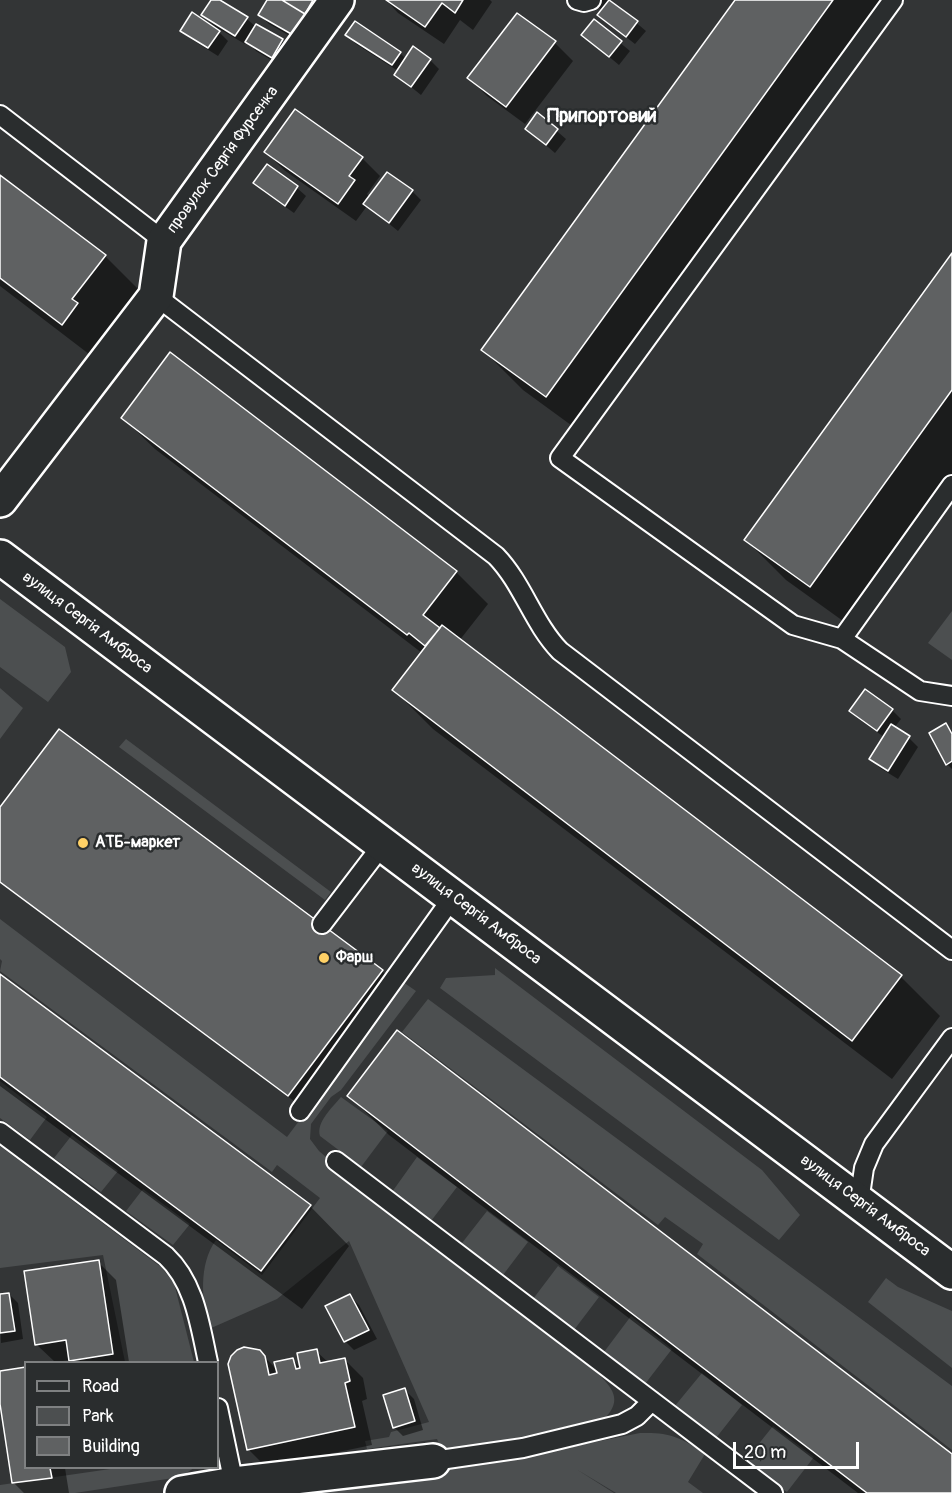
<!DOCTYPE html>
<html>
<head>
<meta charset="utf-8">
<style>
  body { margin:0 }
  #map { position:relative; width:952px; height:1493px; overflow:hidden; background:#333536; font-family:Pangolin,sans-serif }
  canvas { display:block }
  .legend { position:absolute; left:24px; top:1361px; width:195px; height:108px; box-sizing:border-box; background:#2a2d2e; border:2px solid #7f8182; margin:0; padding:8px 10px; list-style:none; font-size:18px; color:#fff }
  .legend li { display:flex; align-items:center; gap:12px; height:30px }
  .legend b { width:30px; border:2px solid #7f8182 }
  .scale { position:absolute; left:733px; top:1442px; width:126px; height:27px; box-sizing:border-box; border:3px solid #fff; border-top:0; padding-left:8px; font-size:18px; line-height:21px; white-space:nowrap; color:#fff; -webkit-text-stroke:4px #2a2d2e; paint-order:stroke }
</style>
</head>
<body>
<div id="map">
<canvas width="952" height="1493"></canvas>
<ul class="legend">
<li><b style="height:8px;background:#2a2d2e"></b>Road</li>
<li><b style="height:16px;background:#4c4f50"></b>Park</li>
<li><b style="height:16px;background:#5f6162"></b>Building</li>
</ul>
<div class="scale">20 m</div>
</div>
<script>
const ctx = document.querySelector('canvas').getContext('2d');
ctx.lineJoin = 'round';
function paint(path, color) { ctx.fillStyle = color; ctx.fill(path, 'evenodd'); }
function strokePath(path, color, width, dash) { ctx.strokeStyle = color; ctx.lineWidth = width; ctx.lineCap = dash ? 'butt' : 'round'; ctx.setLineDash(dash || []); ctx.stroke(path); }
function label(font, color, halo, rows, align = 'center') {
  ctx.font = font + ' Pangolin,sans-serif'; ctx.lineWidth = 5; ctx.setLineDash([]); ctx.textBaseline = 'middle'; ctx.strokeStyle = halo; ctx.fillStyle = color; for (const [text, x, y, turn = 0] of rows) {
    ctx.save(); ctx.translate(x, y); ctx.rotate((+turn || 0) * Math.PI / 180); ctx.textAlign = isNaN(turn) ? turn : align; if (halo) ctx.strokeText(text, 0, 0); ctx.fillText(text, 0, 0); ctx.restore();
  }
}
paint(new Path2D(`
  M0,599L65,647L71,672L48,702L0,667Z
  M952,611V660L928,643Z
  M0,688L23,708L0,739Z
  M126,739L331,892L325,900L119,747Z
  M0,919L287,1137L403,982L416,991L341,1090L331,1097L311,1124L310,1139L319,1151L359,1185L597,1373C612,1387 623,1400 605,1418L480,1446L442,1451L437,1439L367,1449L365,1441L389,1437L391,1432L429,1422L349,1241L277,1299L209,1329C202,1301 198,1265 216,1240L262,1275L320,1198L277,1165L272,1172L0,971L2,961L0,959Z
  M495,968L762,1170L800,1215L779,1240L440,988L446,978L495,975Z
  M428,999L952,1386V1450L697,1254L703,1244L665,1217L658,1225L402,1032Z
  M0,1081L47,1117L30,1140L0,1118Z
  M341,1097L388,1131L361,1167L320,1136C316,1122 332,1108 341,1097Z
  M72,1135L118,1171L101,1192L54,1158Z
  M0,1146L161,1267L174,1283L194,1362H125L103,1255L0,1268Z
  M417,1157L457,1187L431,1221L392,1192Z
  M143,1189L190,1224L173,1245L126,1211Z
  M487,1211L528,1242L503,1275L462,1243Z
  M558,1266L599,1297L574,1330L533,1299Z
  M886,1278L898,1287L952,1311V1368L868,1302Z
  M631,1316L672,1349L645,1384L604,1352Z
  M702,1373L742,1405L716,1438L674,1407Z
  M773,1426L814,1457L787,1492L745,1461Z
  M640,1433C669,1432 681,1437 705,1454L688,1482L703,1493H616L576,1469L614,1493H268L439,1464L477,1459L490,1463Z
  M117,1468H194L180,1477L75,1493H0V1485Z`), '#4c4f50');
paint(new Path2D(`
  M212,0H217L247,19L256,27L282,41L291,50L281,66L256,51L247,41L245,44L214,26L203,15Z
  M269,0H326L302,43L269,24L260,15Z
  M386,0H490L492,2L473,30L460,20L444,44L398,13Z
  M589,0H609L646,31L635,44L608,23L599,15L602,10Z
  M737,0H901L586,436L523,390L483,350Z
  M518,15L555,43L573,61L525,124L487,96L469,78Z
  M594,21L630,51L619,65L583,35Z
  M216,29L228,41L218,56L191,39L182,30Z
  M347,35L400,53L406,59L430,60L439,69L421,95L395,74L398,71L356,44Z
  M537,114L566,139L555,153L527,129Z
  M266,152L362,158L380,176L367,194L370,197L412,191L421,200L398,231L367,206L356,221L284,170Z
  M267,166L297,188L306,196L294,213L264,192L255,183Z
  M0,177L105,256L145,296L102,364L0,286Z
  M952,256V484L850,626L786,580L746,540Z
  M123,418L456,572L488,604L459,641L901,977L940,1016L892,1079L433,729L394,690L422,653L155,449Z
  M892,710L901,719L894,728L909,738L918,747L898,779L880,768L871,759L884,737L860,720L851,711Z
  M946,725L952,731V769L947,764Z
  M0,809L382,971L391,980L298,1104L0,883Z
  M0,976L310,1206L349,1246L302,1309L0,1086Z
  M349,1096L952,1456V1493H858L389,1135Z
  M98,1262L116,1280L129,1362H73L71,1360L55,1362L37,1345L26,1272Z
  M9,1294L18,1303L23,1339L1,1343L0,1295Z
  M350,1296L359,1305L377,1339L354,1350L345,1341Z
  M259,1351L277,1370L293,1360L302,1369L316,1351L329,1363L345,1360L363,1378L367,1399L362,1401L372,1445L266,1467L248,1449Z
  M0,1373L26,1468H65L69,1493H24L13,1482L0,1394Z
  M405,1390L414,1399L423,1430L403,1436L394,1427Z`), '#0007');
const building = new Path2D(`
  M211,0H220L248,17L235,36L201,15Z
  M267,0H282L305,14L293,35L258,15Z
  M282,0H313L305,14Z
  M386,0H463L455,13L442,3L425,27Z
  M609,0L638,21L626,37L597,15Z
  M735,0H833L546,397L481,350Z
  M192,12L220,31L208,48L180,31Z
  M517,13L556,41L506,107L467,78Z
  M594,19L622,41L609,57L581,35Z
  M355,21L401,52L392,65L345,35Z
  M256,24L283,39L272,58L245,42Z
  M413,46L431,59L411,87L394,75Z
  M295,109L363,157L349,176L355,180L338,204L264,152Z
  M537,112L558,129L546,145L525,129Z
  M267,164L298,186L285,206L253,183Z
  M387,172L413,190L389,223L363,204Z
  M0,175L106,255L72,299L78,303L62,325L0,278Z
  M952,253V390L810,587L744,540Z
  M170,352L457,571L423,615L440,628L425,646L409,633L407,635L121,418Z
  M442,625L902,975L852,1041L392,690Z
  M865,689L893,709L877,731L849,711Z
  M946,723L952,734V761L946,765L929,733Z
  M891,724L910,736L888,771L869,759Z
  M59,729L383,970L288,1096L0,882V807Z
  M0,974L311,1205L261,1271L0,1077Z
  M397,1030L952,1454V1493H867L347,1096Z
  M99,1260L113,1354L69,1361L66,1340L35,1345L24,1271Z
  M9,1293L15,1331L0,1333V1294Z
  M350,1294L369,1330L344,1342L325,1306Z
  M244,1347L260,1350L265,1356L269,1375L277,1373L274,1362L293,1358L296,1369L300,1368L297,1353L317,1349L320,1363L345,1358L350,1381L345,1383L355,1427L247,1450L228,1364L231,1356L237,1350Z
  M26,1367V1468H50L52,1478L12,1483L0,1404V1371Z
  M405,1388L415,1421L393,1428L383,1395Z`);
paint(building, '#5f6162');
strokePath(building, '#fff', 1.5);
const service = new Path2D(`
  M577,0L584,2L591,0
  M893,0L560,458L793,625L842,639L920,691L952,696
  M0,115L164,241
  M156,296L496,556C523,584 533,623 560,651L952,950
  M842,639L952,485
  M322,924L383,844
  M300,1111L453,897
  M0,1132L166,1256C195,1283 200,1326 208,1362
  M336,1161L773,1493
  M859,1202L864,1168L874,1144L952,1038
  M218,1408L234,1484
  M433,1461L523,1448L622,1424L637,1416L652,1401`);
const minor = new Path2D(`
  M0,500L156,296L164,241L337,0
  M0,557L952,1272
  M182,1493L234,1484L433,1461`);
strokePath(service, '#fff', 22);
strokePath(minor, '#fff', 38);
strokePath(service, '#2a2d2e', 18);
strokePath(minor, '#2a2d2e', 33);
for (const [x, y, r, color] of [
  [83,843,6,"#ffd166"],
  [324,958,6,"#ffd166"]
]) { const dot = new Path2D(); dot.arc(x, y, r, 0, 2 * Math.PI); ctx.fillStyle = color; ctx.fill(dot); strokePath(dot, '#2a2d2e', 2); }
label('16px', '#fff', '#2a2d2e', [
  ["провулок Сергія Фурсенка",223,160,-54],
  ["вулиця Сергія Амброса",87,623,37],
  ["вулиця Сергія Амброса",476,914,37],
  ["вулиця Сергія Амброса",865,1206,37]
]);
label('bold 16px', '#fff', '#2a2d2e', [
  ["АТБ-маркет",95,843],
  ["Фарш",336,958]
], 'left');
label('bold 20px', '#fff', '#2a2d2e', [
  ["Припортовий",602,117]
]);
</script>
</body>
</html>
